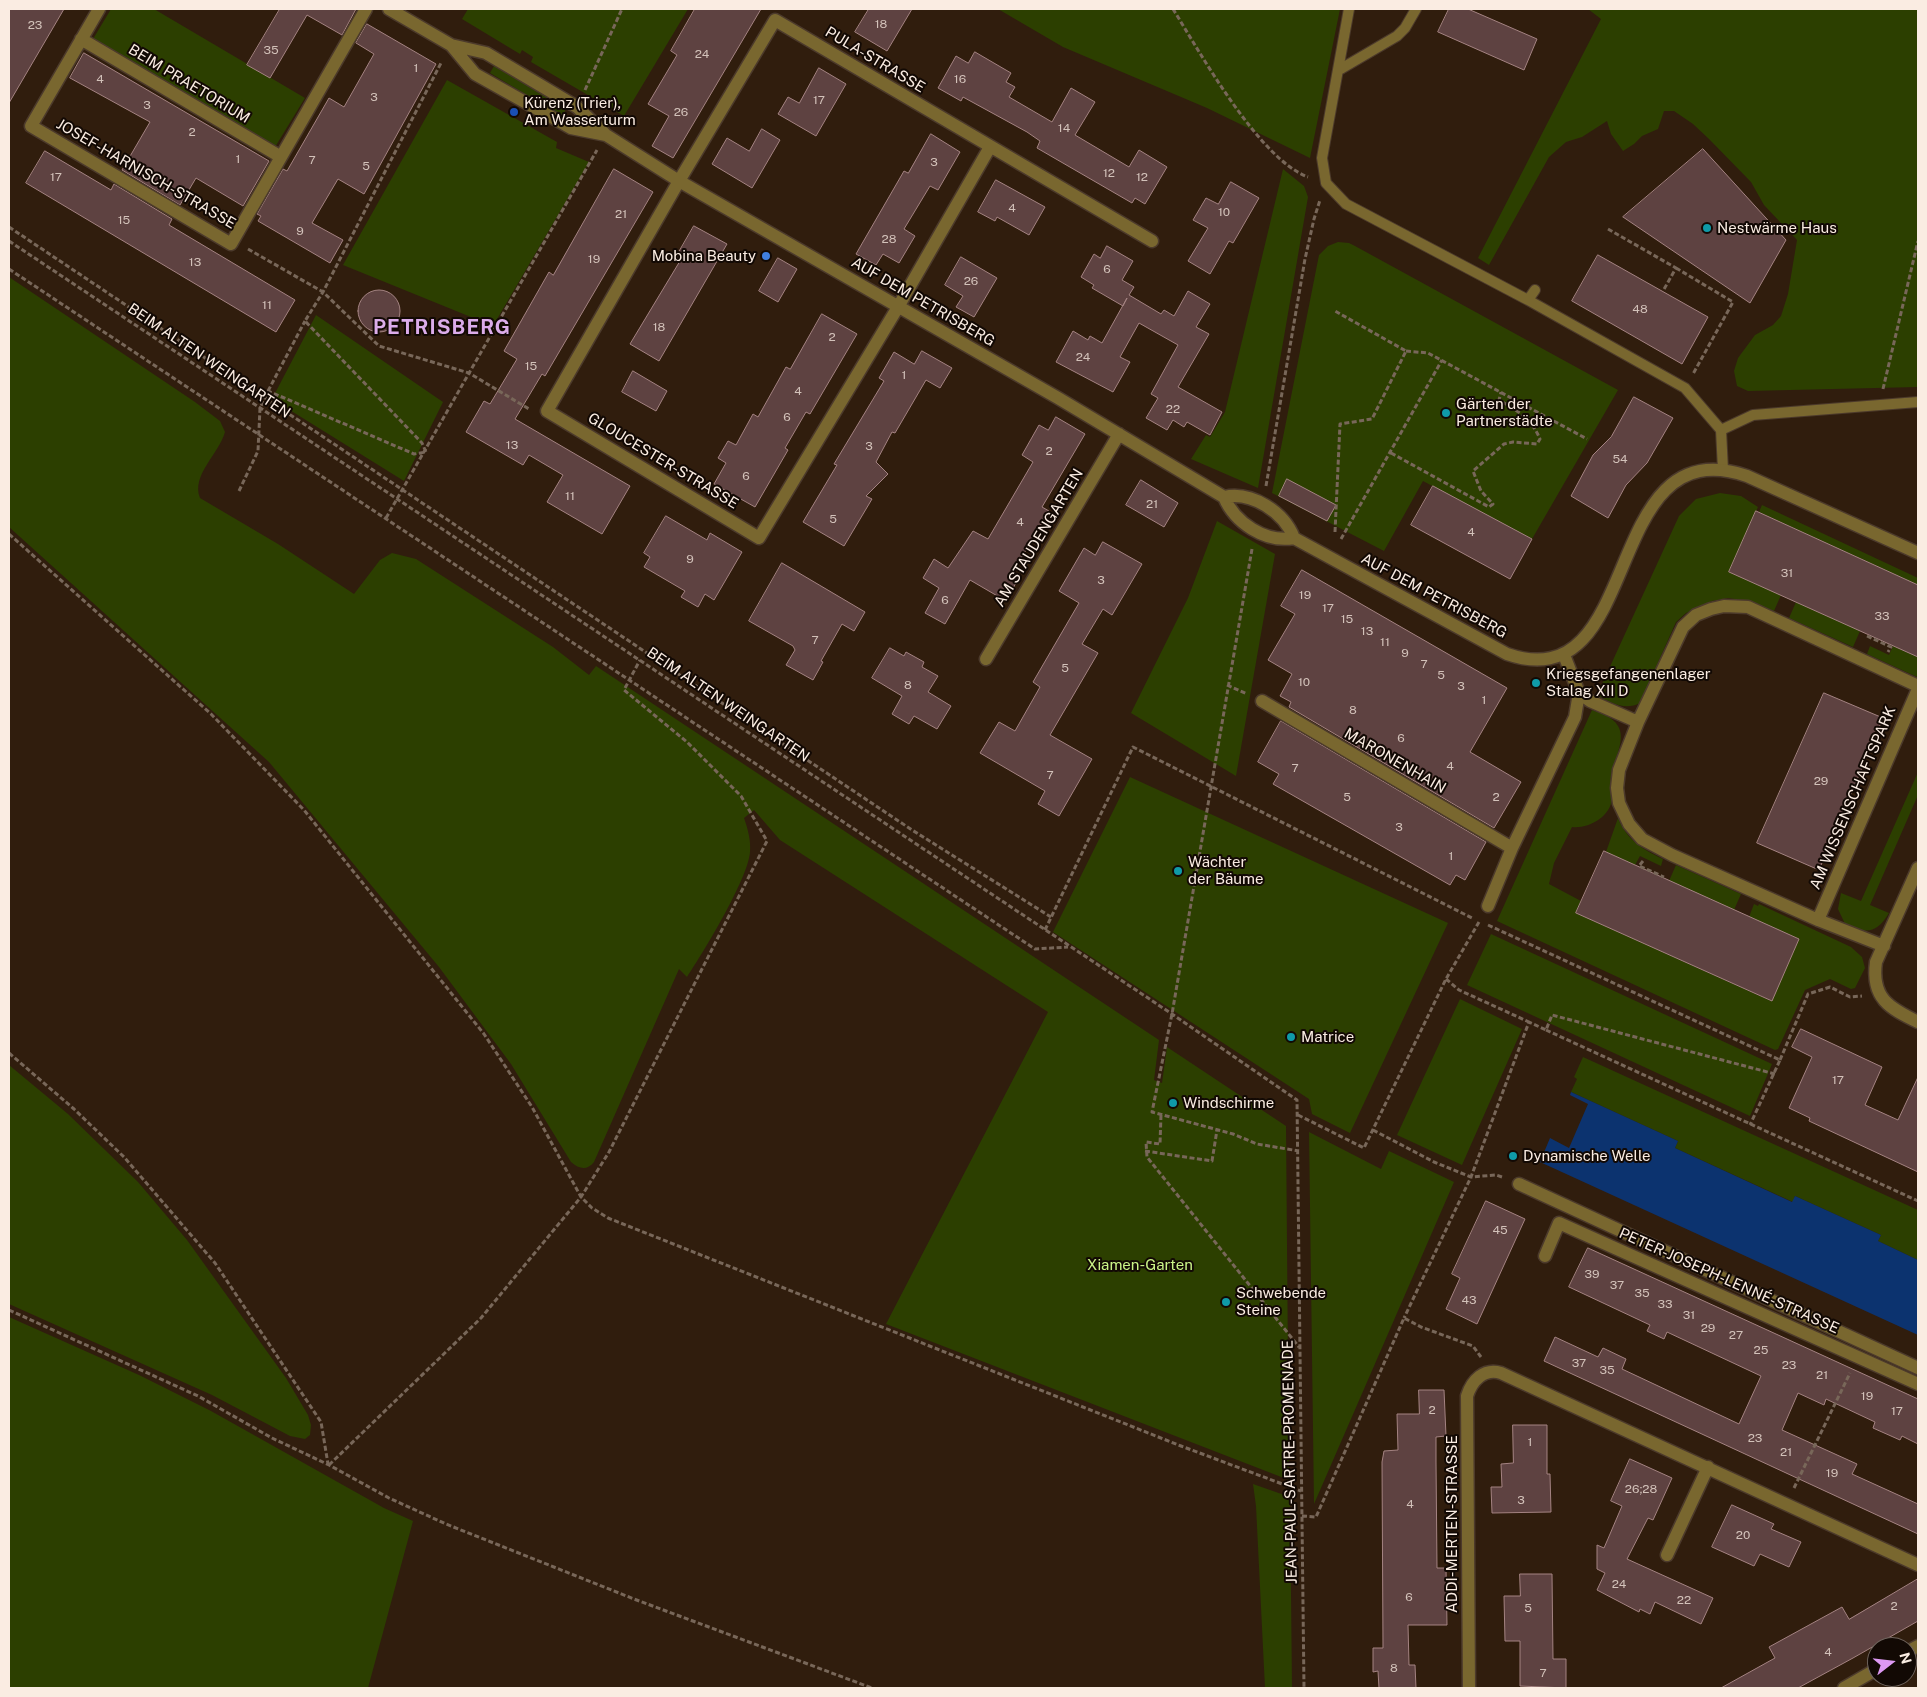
<!DOCTYPE html>
<html>
<head>
<meta charset="utf-8">
<style>
  body { margin:0 }
  #map { position:relative; width:1927px; height:1697px; overflow:hidden; background:#301d0d; font-family:"Public Sans",sans-serif }
  canvas { display:block }
  .frame { position:absolute; inset:0; border:10px solid #faece2; pointer-events:none }
  .north { position:absolute; left:1867px; top:1637px; width:50px; height:50px; box-sizing:border-box; background:#120904; border:1px solid #6f645d; border-radius:50%; rotate:74deg; font-size:14px; font-weight:700; line-height:20px; text-align:center; color:#faece2 }
  .north::after { content:''; display:block; margin:auto; width:18px; height:22px; background:#dd99f3; clip-path:polygon(50% 0,100% 100%,50% 72%,0 100%) }
</style>
</head>
<body>
<div id="map">
<canvas width="1927" height="1697"></canvas>
<div class="frame"></div>
<div class="north">N</div>
</div>
<script>
const ctx = document.querySelector('canvas').getContext('2d');
ctx.lineJoin = 'round';
function paint(path, color) { ctx.fillStyle = color; ctx.fill(path, 'evenodd'); }
function strokePath(path, color, width, dash) { ctx.strokeStyle = color; ctx.lineWidth = width; ctx.lineCap = dash ? 'butt' : 'round'; ctx.setLineDash(dash || []); ctx.stroke(path); }
function label(font, color, halo, rows, align = 'center') {
  ctx.font = font + ' "Public Sans",sans-serif'; ctx.lineWidth = 4; ctx.setLineDash([]); ctx.textBaseline = 'middle'; ctx.strokeStyle = halo; ctx.fillStyle = color; for (const [text, x, y, turn = 0] of rows) {
    ctx.save(); ctx.translate(x, y); ctx.rotate((+turn || 0) * Math.PI / 180); ctx.textAlign = isNaN(turn) ? turn : align; if (halo) ctx.strokeText(text, 0, 0); ctx.fillText(text, 0, 0); ctx.restore();
  }
}
paint(new Path2D(`
  M111,9H154L305,98L272,152L90,44Z
  M468,9H688L624,116L531,62L533,57L522,50L520,54L462,19Z
  M998,9H1340L1310,158L1207,108L1063,47Z
  M1588,9H1918V387L1748,391L1737,386L1734,371L1738,358L1755,335L1773,325L1781,316L1788,294L1797,240L1764,205L1751,182L1709,139L1693,124L1674,111H1664L1658,129L1642,136L1634,144L1623,151L1611,134L1607,121L1582,137L1566,142L1549,157L1489,265L1478,258L1601,19Z
  M494,66L566,109L562,116L490,73Z
  M447,80L557,142L556,148L589,162L493,326L343,265Z
  M1283,169L1304,186L1308,197L1258,488L1191,459L1206,435L1210,437L1225,412Z
  M1338,242L1349,243L1355,246L1618,390L1532,539L1423,481L1384,551L1272,493L1319,255L1328,246Z
  M9,277L195,402L220,421L225,432C219,454 191,475 200,498L278,544L354,594L380,560L392,553L416,559L553,647L589,675L596,666L1159,1040L1154,1080L1162,1083L1167,1047L1286,1126L1289,1480L886,1324L1048,1012L780,840L754,810L744,818C748,829 751,841 750,852C748,879 703,953 687,977L679,969L594,1162C587,1171 579,1169 571,1162L511,1064L439,967L269,762L9,527Z
  M316,315L443,402L404,481L272,399Z
  M1720,493L1741,496L1758,507L1729,572L1781,595L1774,611L1748,601L1728,598L1712,601L1686,613L1676,622L1640,703C1625,711 1611,703 1597,695L1679,516L1696,499Z
  M1762,505L1918,578V585L1759,512Z
  M1217,521L1275,554L1236,776L1131,713L1188,598Z
  M1796,602L1860,631L1853,647L1789,618Z
  M1870,646L1889,655L1893,646L1918,657L1917,677L1867,654Z
  M1592,710C1601,713 1613,717 1618,726C1626,739 1615,758 1612,771C1609,781 1613,789 1612,798C1611,817 1588,829 1572,827L1554,863L1549,884L1581,901L1576,913L1771,1001L1799,939L1749,917L1754,904L1758,906L1759,904L1851,947L1862,957L1865,968L1855,988L1851,989L1830,979L1805,990L1778,1049L1775,1050L1497,921Z
  M1918,772V795L1870,905L1889,913C1876,934 1868,933 1846,926L1838,909L1841,893L1861,901Z
  M1130,777L1448,923L1350,1133L1312,1114L1309,1099L1053,932Z
  M1618,818C1627,840 1642,849 1663,859L1661,866L1640,856L1635,865L1606,852Z
  M1676,865L1741,894L1734,910L1669,881Z
  M1491,934L1772,1064L1750,1116L1467,985Z
  M1460,999L1522,1029L1462,1165L1397,1135Z
  M1583,1057L1918,1210V1260L1878,1241L1881,1235L1795,1196L1793,1202L1675,1148L1678,1141L1571,1092L1577,1079L1574,1077Z
  M9,1065L68,1114L138,1182L187,1240L286,1378L308,1415L311,1425L310,1435L305,1439L290,1436L212,1395L9,1304Z
  M1309,1132L1381,1169L1389,1151L1454,1182L1314,1504Z
  M9,1317L139,1375L211,1411L384,1508L413,1521L368,1688H9Z
  M1253,1484L1290,1497L1292,1688H1265L1256,1506Z`), '#2c3f00');
paint(new Path2D(`
  M1571,1092L1678,1141L1675,1148L1792,1202L1795,1196L1881,1235L1878,1241L1918,1260V1335L1540,1162L1550,1138L1569,1148L1588,1104L1570,1095Z`), '#0c336f');
const building = new Path2D(`
  M9,9H64L9,103Z
  M280,9H356L342,35L307,15L270,78L247,65Z
  M695,9H761L673,158L652,146L669,116L648,104L677,55L671,51Z
  M869,9H912L887,51L855,32Z
  M1449,9H1468L1537,39L1524,70L1438,32Z
  M367,24L436,64L364,194L338,179L312,223L343,240L330,263L258,221L261,216L257,214L283,169L287,171L329,98L344,107L374,54L356,43Z
  M975,52L1011,73L1006,82L1015,87L1009,97L1052,122L1071,88L1095,102L1075,135L1129,167L1139,150L1167,167L1145,204L1135,198L1132,203L1037,148L1040,141L1027,132L963,97L961,101L938,88L956,56L968,63Z
  M84,53L269,161L243,206L196,178L180,205L122,170L150,122L70,78Z
  M819,68L846,84L816,136L778,114L788,97L799,103Z
  M762,129L780,140L752,188L712,164L727,138L749,151Z
  M931,134L960,152L938,190L930,186L904,229L915,236L899,263L883,254L876,265L856,254L904,171L908,173Z
  M1703,149L1786,240L1750,303L1623,217Z
  M45,151L111,190L114,184L172,219L169,225L295,300L276,332L26,183Z
  M614,169L653,192L545,376L542,374L515,419L630,486L602,534L547,502L563,475L529,455L523,465L466,432L484,401L490,404L517,359L504,351L549,272L553,275Z
  M996,180L1045,207L1029,235L997,217L995,221L978,212Z
  M1231,182L1259,198L1233,243L1229,241L1210,274L1188,261L1208,228L1193,220L1206,198L1218,204Z
  M694,226L727,244L659,361L630,344L680,261L675,259Z
  M1107,246L1133,261L1122,280L1134,287L1129,295L1161,314L1164,310L1174,316L1188,291L1210,304L1196,327L1209,334L1178,387L1222,412L1210,435L1187,422L1184,427L1173,420L1167,430L1146,418L1158,398L1151,394L1178,345L1139,323L1120,357L1130,362L1113,392L1056,362L1073,331L1088,340L1090,336L1102,343L1127,298L1123,306L1092,288L1094,285L1081,277L1094,254L1100,258Z
  M1598,255L1708,317L1682,364L1572,301Z
  M961,257L997,278L974,317L956,307L963,296L945,285Z
  M778,258L797,269L778,302L759,291Z
  M358 311a21 21 0 1 1 42 0a21 21 0 1 1-42 0Z
  M822,314L857,334L810,414L806,412L785,448L788,450L755,507L714,484L726,463L718,458L728,441L736,445L753,414L758,417L786,367L790,369Z
  M922,351L952,368L940,388L926,380L895,433L892,432L876,462L888,474L866,496L872,499L844,546L803,522L837,465L834,464L884,381L879,378L894,352L914,364Z
  M633,371L667,391L656,411L622,392Z
  M1634,397L1673,418L1647,463L1626,485L1608,518L1571,496L1593,455L1611,437Z
  M1056,417L1085,434L1042,507L1049,511L1010,577L1017,581L1006,601L970,580L945,624L925,613L939,588L923,578L934,559L948,568L973,531L988,539L1033,462L1022,455L1039,425L1048,430Z
  M1287,479L1336,505L1327,521L1279,496Z
  M1141,480L1178,503L1164,527L1126,505Z
  M1433,486L1532,539L1510,579L1411,525Z
  M1756,511L1918,585V657L1729,572Z
  M666,516L707,540L710,533L742,552L714,600L705,594L698,607L681,597L685,591L644,567L650,557L644,553Z
  M1103,542L1142,564L1112,615L1103,609L1082,644L1098,653L1050,735L1092,759L1059,816L1038,804L1045,791L980,753L999,722L1015,731L1040,687L1033,682L1079,603L1059,591L1084,548L1095,555Z
  M782,563L865,612L854,631L842,624L821,661L823,662L813,680L786,665L795,650L793,646L749,621Z
  M1302,570L1507,688L1470,752L1521,782L1494,828L1289,707L1291,702L1280,696L1292,674L1268,660L1295,614L1281,606Z
  M890,648L904,656L906,652L924,662L922,667L938,676L928,692L951,706L937,729L914,716L909,724L892,714L902,696L872,678Z
  M1824,693L1883,718L1819,870L1757,843Z
  M1281,721L1486,842L1465,880L1456,875L1450,885L1273,784L1279,774L1258,762Z
  M1604,851L1799,939L1772,1001L1576,913Z
  M1801,1029L1882,1067L1865,1105L1898,1120L1918,1077V1172L1809,1121L1810,1118L1789,1108L1812,1057L1792,1047Z
  M1486,1201L1525,1219L1477,1324L1446,1309L1460,1278L1452,1274Z
  M1588,1248L1918,1399V1444L1902,1436L1900,1440L1873,1428L1875,1422L1826,1399L1824,1405L1798,1393L1782,1430L1857,1464L1852,1474L1918,1504V1534L1544,1361L1555,1337L1598,1357L1603,1348L1626,1359L1622,1369L1739,1424L1761,1376L1667,1332L1664,1339L1647,1331L1650,1325L1569,1287Z
  M1419,1390H1444L1446,1436L1436,1437V1462L1437,1568H1446L1447,1625H1408L1409,1665H1415L1416,1688H1379L1378,1671L1373,1672V1648H1383L1382,1462L1384,1451L1398,1450L1397,1414H1419Z
  M1513,1425H1547V1474H1550L1551,1512L1492,1513L1491,1487H1502L1501,1464L1513,1463Z
  M1630,1459L1672,1478L1653,1520L1648,1518L1627,1559L1713,1598L1701,1624L1655,1602L1650,1614L1640,1609L1639,1612L1597,1590L1605,1573L1597,1569V1545L1604,1548L1622,1506L1611,1501Z
  M1732,1505L1774,1524L1771,1529L1801,1542L1789,1567L1760,1554L1754,1566L1712,1547Z
  M1520,1574H1552L1553,1659H1566V1688L1520,1686V1641H1505L1504,1596H1520Z
  M1918,1579V1621L1853,1658L1798,1688H1721L1775,1658L1769,1647L1842,1607L1849,1619Z`);
paint(building, '#5e4241');
strokePath(building, '#a48382', 1);
const service = new Path2D(`
  M1349,9L1322,158L1326,183L1346,204L1528,300L1685,388L1721,430L1723,470
  M1339,70L1397,36L1405,28L1416,9
  M1528,300L1535,290
  M1721,430L1753,415L1918,402`);
const pedestrian = new Path2D(`
  M1519,1184L1918,1368`);
const minor = new Path2D(`
  M99,9L31,126L231,244L366,9
  M389,9L451,45L486,53L577,107L606,135L679,181L1058,398L1224,497C1235,523 1265,543 1294,538
  M81,39L281,157
  M451,45L475,74L571,128L606,135
  M990,147L898,307L759,538L547,411L679,181L775,20L1152,241
  M1224,497C1252,491 1284,512 1294,538L1507,654C1647,702 1598,425 1747,476L1918,553
  M986,659L1119,434
  M1918,686L1748,607L1724,606L1711,609L1696,615L1683,627L1638,722L1619,770L1617,788L1619,803L1629,824L1642,839L1672,855L1818,920L1918,689
  M1579,693L1590,701L1638,722
  M1262,701L1512,848
  M1918,868L1876,962C1871,998 1889,1008 1918,1022
  M1488,906L1512,848L1575,717L1579,693L1564,655
  M1818,920L1884,946
  M1545,1256L1559,1223L1918,1384
  M1667,1555L1708,1467
  M1907,1652L1918,1646
  M1469,1688L1467,1396C1472,1380 1484,1368 1501,1373L1918,1565
  M1844,1688L1877,1669`);
strokePath(service, '#4c3a2b', 12);
strokePath(pedestrian, '#4c3a2b', 15);
strokePath(minor, '#4c3a2b', 15);
strokePath(new Path2D(`
  M1173,9C1201,54 1259,159 1308,177
  M585,90L622,9
  M9,227L912,830L1051,917
  M1608,229L1676,268L1663,291
  M9,241L1172,1014L1297,1100L1304,1688
  M248,249L323,292L379,346L469,373L529,409
  M1676,268L1733,302L1693,374
  M9,269L1035,949L1068,947
  M1406,351L1428,353L1587,439
  M1883,389L1918,241
  M268,391L305,321
  M1391,453L1489,507L1493,504L1481,491L1473,471L1504,444L1513,442L1537,444L1540,439C1531,418 1518,411 1499,400L1501,392
  M1266,486L1305,259L1314,219L1320,200
  M239,491L258,451L260,408L268,391L414,454L426,452L422,443L305,321L323,292L441,63
  M386,518L597,150
  M1335,532L1340,424L1372,419L1406,351L1335,311
  M9,534L211,714L304,810L484,1034L532,1107L581,1197L592,1208L608,1218L1181,1446L1301,1491
  M1341,539L1442,360
  M1252,549L1172,1014L1152,1112L1233,1134L1257,1144L1299,1151
  M1867,636L1891,647L1888,652
  M1227,685L1247,694
  M1643,861L1639,866L1664,877
  M1488,925L1780,1060L1750,1125
  M1045,930L1133,747L1474,919
  M1446,979L1459,990L1529,1022
  M1546,1030L1918,1201
  M9,1053L74,1109L124,1157L215,1263L321,1422L328,1464
  M1780,1060L1808,994L1830,987L1850,997L1862,996
  M1161,1115L1160,1144L1146,1142L1147,1157L1299,1347
  M1298,1115L1364,1148L1446,979L1479,922
  M1373,1130L1434,1162L1471,1177L1404,1318
  M1145,1151L1212,1161L1217,1130
  M1502,1177L1496,1175L1471,1177L1529,1022L1546,1030L1552,1015L1775,1074
  M9,1310L198,1396L272,1438L329,1465L389,1498L446,1524L634,1599L872,1688
  M329,1465L481,1318L581,1197L609,1152L767,841L741,796L687,742L624,690L640,660
  M1794,1488L1850,1373
  M1302,1516L1316,1517L1404,1318L1421,1327L1473,1346L1481,1357`), '#786759', 3, [5, 2.5]);
strokePath(service, '#79672f', 10);
strokePath(pedestrian, '#79672f', 12);
strokePath(minor, '#79672f', 12);
for (const [x, y, r, color] of [
  [514,112,5,"#1a4fb4"],
  [1707,228,5,"#0f9aa8"],
  [766,256,5,"#3f7fe0"],
  [1446,413,5,"#0f9aa8"],
  [1536,683,5,"#0f9aa8"],
  [1178,871,5,"#0f9aa8"],
  [1291,1037,5,"#0f9aa8"],
  [1173,1103,5,"#0f9aa8"],
  [1513,1156,5,"#0f9aa8"],
  [1226,1302,5,"#0f9aa8"]
]) { const dot = new Path2D(); dot.arc(x, y, r, 0, 2 * Math.PI); ctx.fillStyle = color; ctx.fill(dot); strokePath(dot, '#120904', 2); }
label('12px', '#d3c2ba', null, [
  ["18",881,24],
  ["23",35,25],
  ["35",271,50],
  ["24",702,54],
  ["1",416,68],
  ["4",100,79],
  ["16",960,79],
  ["3",374,97],
  ["17",819,100],
  ["3",147,105],
  ["26",681,112],
  ["14",1064,128],
  ["2",192,132],
  ["1",238,159],
  ["7",312,160],
  ["3",934,162],
  ["5",366,166],
  ["12",1109,173],
  ["17",56,177],
  ["12",1142,177],
  ["4",1012,208],
  ["10",1224,212],
  ["21",621,214],
  ["15",124,220],
  ["9",300,231],
  ["28",889,239],
  ["19",594,259],
  ["13",195,262],
  ["6",1107,269],
  ["26",971,281],
  ["11",267,305],
  ["48",1640,309],
  ["18",659,327],
  ["2",832,337],
  ["24",1083,357],
  ["15",531,366],
  ["1",904,375],
  ["4",798,391],
  ["22",1173,409],
  ["6",787,417],
  ["13",512,445],
  ["3",869,446],
  ["2",1049,451],
  ["54",1620,459],
  ["6",746,476],
  ["11",570,496],
  ["21",1152,504],
  ["5",833,519],
  ["4",1020,522],
  ["4",1471,532],
  ["9",690,559],
  ["31",1787,573],
  ["3",1101,580],
  ["19",1305,595],
  ["6",945,600],
  ["17",1328,608],
  ["33",1882,616],
  ["15",1347,619],
  ["13",1367,631],
  ["7",815,640],
  ["11",1385,642],
  ["9",1405,653],
  ["7",1424,664],
  ["5",1065,668],
  ["5",1441,675],
  ["10",1304,682],
  ["8",908,685],
  ["3",1461,686],
  ["1",1484,700],
  ["8",1353,710],
  ["6",1401,738],
  ["4",1450,766],
  ["7",1295,768],
  ["7",1050,775],
  ["29",1821,781],
  ["5",1347,797],
  ["2",1496,797],
  ["3",1399,827],
  ["1",1451,856],
  ["17",1838,1080],
  ["45",1500,1230],
  ["39",1592,1274],
  ["37",1617,1285],
  ["35",1642,1293],
  ["43",1469,1300],
  ["33",1665,1304],
  ["31",1689,1315],
  ["29",1708,1328],
  ["27",1736,1335],
  ["25",1761,1350],
  ["37",1579,1363],
  ["23",1789,1365],
  ["35",1607,1370],
  ["21",1822,1375],
  ["19",1867,1396],
  ["2",1432,1410],
  ["17",1897,1411],
  ["23",1755,1438],
  ["1",1530,1442],
  ["21",1786,1452],
  ["19",1832,1473],
  ["26;28",1641,1489],
  ["3",1521,1500],
  ["4",1410,1504],
  ["20",1743,1535],
  ["24",1619,1584],
  ["6",1409,1597],
  ["22",1684,1600],
  ["2",1894,1606],
  ["5",1528,1608],
  ["4",1828,1652],
  ["8",1394,1668],
  ["7",1543,1673]
]);
label('15px', '#faece2', '#120904', [
  ["PULA-STRASSE",875,60,31],
  ["BEIM PRAETORIUM",189,84,31],
  ["JOSEF-HARNISCH-STRASSE",146,174,30],
  ["AUF DEM PETRISBERG",923,302,30],
  ["BEIM ALTEN WEINGARTEN",209,361,34],
  ["GLOUCESTER-STRASSE",663,461,31],
  ["AM STAUDENGARTEN",1039,538,-59],
  ["AUF DEM PETRISBERG",1434,596,28],
  ["BEIM ALTEN WEINGARTEN",728,705,34],
  ["MARONENHAIN",1395,761,30],
  ["AM WISSENSCHAFTSPARK",1853,798,-67],
  ["PETER-JOSEPH-LENNÉ-STRASSE",1729,1281,24],
  ["JEAN-PAUL-SARTRE-PROMENADE",1290,1462,-91],
  ["ADDI-MERTEN-STRASSE",1452,1524,-90]
]);
label('15px', '#faece2', '#120904', [
  ["Kürenz (Trier),",524,103],
  ["Am Wasserturm",524,120],
  ["Nestwärme Haus",1717,228],
  ["Mobina Beauty",756,256,"right"],
  ["Gärten der",1456,404],
  ["Partnerstädte",1456,421],
  ["Kriegsgefangenenlager",1546,674],
  ["Stalag XII D",1546,691],
  ["Wächter",1188,862],
  ["der Bäume",1188,879],
  ["Matrice",1301,1037],
  ["Windschirme",1183,1103],
  ["Dynamische Welle",1523,1156],
  ["Schwebende",1236,1293],
  ["Steine",1236,1310]
], 'left');
label('15px', '#caf387', '#120904', [
  ["Xiamen-Garten",1140,1265]
]);
ctx.letterSpacing = '1px';
label('bold 20px', '#dbacea', '#120904', [
  ["PETRISBERG",442,328]
]);
ctx.letterSpacing = '0px';
</script>
</body>
</html>
